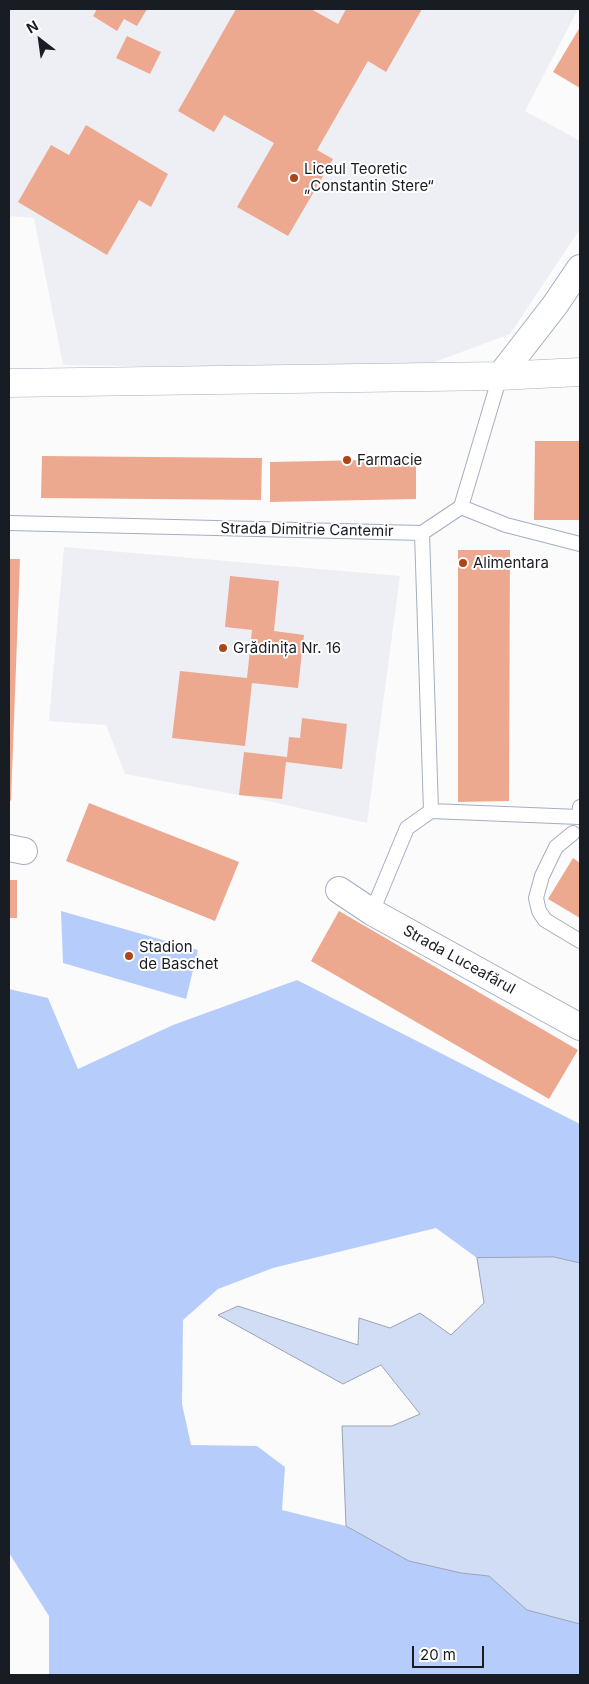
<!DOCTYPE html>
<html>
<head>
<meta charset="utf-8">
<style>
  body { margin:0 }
  #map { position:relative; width:589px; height:1684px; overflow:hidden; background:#fbfbfb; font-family:Inter,sans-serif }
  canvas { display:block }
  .frame { position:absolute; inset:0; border:10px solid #181c23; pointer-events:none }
  .north { position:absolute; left:15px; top:15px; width:50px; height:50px; -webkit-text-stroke:4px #fff; paint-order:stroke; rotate:330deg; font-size:14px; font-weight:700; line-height:20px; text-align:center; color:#181c23 }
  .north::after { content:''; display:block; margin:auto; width:18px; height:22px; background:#181c23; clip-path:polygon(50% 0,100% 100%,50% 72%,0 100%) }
  .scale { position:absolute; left:412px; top:1646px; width:72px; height:22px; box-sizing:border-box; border:2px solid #181c23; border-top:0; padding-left:6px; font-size:15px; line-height:18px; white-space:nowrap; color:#181c23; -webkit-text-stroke:4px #fff; paint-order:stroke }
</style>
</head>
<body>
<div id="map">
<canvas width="589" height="1684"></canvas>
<div class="frame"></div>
<div class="north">N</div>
<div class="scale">20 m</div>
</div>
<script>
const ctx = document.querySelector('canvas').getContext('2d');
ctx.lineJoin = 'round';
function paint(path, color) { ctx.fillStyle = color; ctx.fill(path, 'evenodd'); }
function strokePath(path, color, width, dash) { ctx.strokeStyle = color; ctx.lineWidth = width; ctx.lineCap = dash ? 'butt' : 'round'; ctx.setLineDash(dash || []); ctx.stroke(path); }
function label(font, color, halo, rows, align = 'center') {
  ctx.font = font + ' Inter,sans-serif'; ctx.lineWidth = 4; ctx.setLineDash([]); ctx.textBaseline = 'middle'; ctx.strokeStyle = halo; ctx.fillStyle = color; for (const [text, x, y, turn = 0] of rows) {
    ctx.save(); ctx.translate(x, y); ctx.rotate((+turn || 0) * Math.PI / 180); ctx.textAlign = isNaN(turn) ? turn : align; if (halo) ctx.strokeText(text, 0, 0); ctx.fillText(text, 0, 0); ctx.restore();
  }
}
paint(new Path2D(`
  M9,9H578L525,111L580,141V229L510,334L413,370L63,365L34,218L9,216Z
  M64,547L400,576L367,823L250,797L125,774L106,725L49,721Z`), '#edeff5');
paint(new Path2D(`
  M61,911L198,950L186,999L63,963Z
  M297,980L580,1124V1263L554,1257L477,1258L436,1228L273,1268L218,1289L183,1320L182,1404L191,1445L257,1446L285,1467L282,1510L346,1526L409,1561L461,1573L489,1576L527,1610L580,1624V1675H49V1616L9,1553V989L48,998L78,1069L173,1025Z`), '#b6cdfc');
const water = new Path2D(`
  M554,1257L580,1263V1624L527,1610L489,1576L461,1573L409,1561L346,1526L342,1426H392L420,1414L381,1365L343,1384L218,1315L238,1306L358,1345L359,1318L390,1328L420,1313L451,1335L484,1303L477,1258Z`);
paint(water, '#d1ddf5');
strokePath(water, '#9aa3b6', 1);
paint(new Path2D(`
  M97,9H147L137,26L124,19L117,31L93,16Z
  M236,9H311L338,24L346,9H422L386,72L368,61L317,150L333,159L288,236L237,207L274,143L224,115L214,132L178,111Z
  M580,27V88L553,72Z
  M127,36L161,52L150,74L116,58Z
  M86,125L168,174L151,207L139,200L107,255L18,202L51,145L69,155Z
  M535,441H580V520H534Z
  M42,456L262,458L261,500L41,498Z
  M416,459V499L270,502V462Z
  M458,550H510L509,801L458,802Z
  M9,559H20L11,801L9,800Z
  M230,576L279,581L274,631L304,635L298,688L252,683L245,746L172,738L180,671L247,678L252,630L225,627Z
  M302,718L347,724L342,769L286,762L282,799L239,795L244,752L287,757L289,737L300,738Z
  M89,803L239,862L215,921L66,861Z
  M573,858L580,863V918L548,899Z
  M9,880H17V918H9Z
  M339,911L578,1050L549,1099L311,961Z`), '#eda98f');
const service = new Path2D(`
  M461,507L506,525L580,544
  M9,523L422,533L461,507L500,376
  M431,811L579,817L580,807
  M573,833L556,847L542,876L536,898L539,911L545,920L580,941
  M372,912L407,828L431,811L422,533`);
const minor = new Path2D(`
  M500,376L555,305L580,268
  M9,848L24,851
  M339,890L372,912L580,1027`);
const tertiary = new Path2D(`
  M9,383L500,376L580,372`);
strokePath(service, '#a3aec2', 16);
strokePath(minor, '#a3aec2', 28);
strokePath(tertiary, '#a3aec2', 29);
strokePath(service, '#fff', 14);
strokePath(minor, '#fff', 26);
strokePath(tertiary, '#fff', 28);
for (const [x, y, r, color] of [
  [294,178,5,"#ab4619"],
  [347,460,5,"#ab4619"],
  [463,563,5,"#ab4619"],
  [223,648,5,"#ab4619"],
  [129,956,5,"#ab4619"]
]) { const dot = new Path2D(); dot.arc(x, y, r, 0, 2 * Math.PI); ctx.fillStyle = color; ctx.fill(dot); strokePath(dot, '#fff', 2); }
label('15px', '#181c23', '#fff', [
  ["Liceul Teoretic",304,169],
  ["„Constantin Stere“",304,186],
  ["Farmacie",357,460],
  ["Alimentara",473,563],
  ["Grădinița Nr. 16",233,648],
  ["Stadion",139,947],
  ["de Baschet",139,964]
], 'left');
label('15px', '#181c23', '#fff', [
  ["Strada Dimitrie Cantemir",307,530,1],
  ["Strada Luceafărul",459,960,29]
]);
</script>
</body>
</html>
